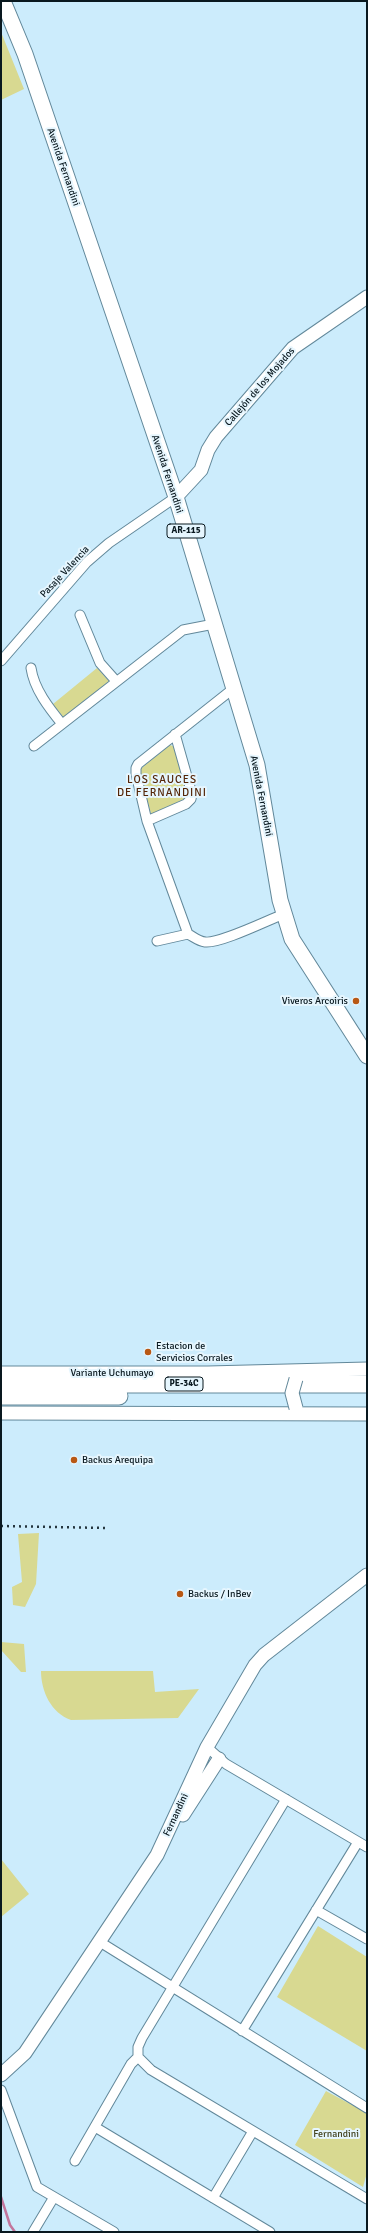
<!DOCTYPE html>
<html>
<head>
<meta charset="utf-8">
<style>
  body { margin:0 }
  #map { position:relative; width:368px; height:2233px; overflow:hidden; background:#ccecfc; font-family:Signika,sans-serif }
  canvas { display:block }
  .frame { position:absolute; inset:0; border:2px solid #09181f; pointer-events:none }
</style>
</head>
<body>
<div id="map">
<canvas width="368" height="2233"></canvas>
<div class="frame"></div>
</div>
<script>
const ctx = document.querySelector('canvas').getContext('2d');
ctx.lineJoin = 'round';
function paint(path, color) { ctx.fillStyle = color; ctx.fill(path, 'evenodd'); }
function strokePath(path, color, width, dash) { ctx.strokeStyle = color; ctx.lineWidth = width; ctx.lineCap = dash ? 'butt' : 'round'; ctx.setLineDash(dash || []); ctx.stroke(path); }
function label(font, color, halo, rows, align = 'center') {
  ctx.font = font + ' Signika,sans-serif'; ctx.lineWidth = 4; ctx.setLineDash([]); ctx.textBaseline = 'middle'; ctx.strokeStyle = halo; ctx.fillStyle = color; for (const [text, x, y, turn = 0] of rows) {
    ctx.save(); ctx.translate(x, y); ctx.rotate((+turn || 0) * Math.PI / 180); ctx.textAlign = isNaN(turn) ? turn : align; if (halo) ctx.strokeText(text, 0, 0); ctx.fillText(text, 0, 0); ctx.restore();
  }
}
paint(new Path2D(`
  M1,32L24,89L1,100Z
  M97,668L109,681L64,718L53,704Z
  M170,745L175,747L187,798L151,814L139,770Z
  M39,1533L36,1584L25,1607L13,1605L12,1587L22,1582L18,1534Z
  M1,1642L24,1644L26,1672H21L1,1650Z
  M41,1671H153L155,1692L199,1689L178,1718L71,1720C51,1713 41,1691 41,1671Z
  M1,1859L29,1894L1,1917Z
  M318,1926L367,1957V2051L277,1997Z
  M326,2091L367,2113V2173L363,2187L295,2145Z`), '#d8d991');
strokePath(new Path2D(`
  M1,2197L10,2225L15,2232`), '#c3759c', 2.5);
const street = new Path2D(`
  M80,615L100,663L116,681
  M1,661L87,562L109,543L176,497
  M31,668C34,689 49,708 62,724
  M234,688L138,764L136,768V774L147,821L188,934C194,937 198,941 205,942C220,944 268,920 284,914
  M34,746L183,630L214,624
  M147,821L186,804L191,799L192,794L175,734
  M157,941L188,934
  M207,1747L226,1764L367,1847
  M286,1799L142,2038L138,2047V2057L151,2070L367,2199
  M316,1910L367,1939
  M100,1942L367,2108
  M242,2031L358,1842
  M1,2090L37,2187L114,2232
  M95,2127L270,2232
  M75,2161L131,2064L138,2057
  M213,2198L253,2131
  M33,2232L54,2197`);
const secondary = new Path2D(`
  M176,497L201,470L208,450L216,437L293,348L367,297
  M1,1373H208L367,1369
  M1,1413L367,1414
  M183,1815L219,1759
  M1,2075L25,2053L157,1855L207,1747L255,1665L264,1655L367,1575`);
const primary = new Path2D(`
  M3,1L25,54L176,497L257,765L280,900L292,939L367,1056`);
const highway = new Path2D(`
  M1,1384H367
  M1,1396H119`);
strokePath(street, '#62889a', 11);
strokePath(secondary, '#62889a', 15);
strokePath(primary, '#62889a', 17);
strokePath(highway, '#62889a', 19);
strokePath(street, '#fff', 9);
strokePath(secondary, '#fff', 13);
strokePath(primary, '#fff', 15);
strokePath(highway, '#fff', 17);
strokePath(new Path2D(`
  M1,1526L106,1528`), '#24353e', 2.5, [2, 4]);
const secondaryBridge = new Path2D(`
  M296,1379L292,1393L296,1408`);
strokePath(secondaryBridge, '#62889a', 15, []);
strokePath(secondaryBridge, '#fff', 13);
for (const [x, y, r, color] of [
  [356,1001,4,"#b85814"],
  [148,1352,4,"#b85814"],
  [74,1460,4,"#b85814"],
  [180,1594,4,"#b85814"]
]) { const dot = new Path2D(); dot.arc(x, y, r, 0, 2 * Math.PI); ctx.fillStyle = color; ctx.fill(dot); strokePath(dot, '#e6f6fe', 1.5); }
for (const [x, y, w] of [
  [186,531,38],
  [184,1384,38]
]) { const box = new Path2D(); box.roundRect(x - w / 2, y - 7, w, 14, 3); ctx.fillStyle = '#e6f6fe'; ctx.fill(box); strokePath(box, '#09181f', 1); }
label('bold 9px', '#09181f', null, [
  ["AR-115",186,531],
  ["PE-34C",184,1384]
]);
label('10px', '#09181f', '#e6f6fe', [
  ["Avenida Fernandini",63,167,71],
  ["Callejón de los Mojados",260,387,-49],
  ["Avenida Fernandini",167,474,72],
  ["Pasaje Valencia",65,572,-47],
  ["Avenida Fernandini",261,796,79],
  ["Variante Uchumayo",112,1373],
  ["Fernandini",176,1815,-65]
]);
label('10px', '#09181f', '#e6f6fe', [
  ["Viveros Arcoiris",348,1001,"right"],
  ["Estacion de",156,1346],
  ["Servicios Corrales",156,1358],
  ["Backus Arequipa",82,1460],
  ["Backus / InBev",188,1594]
], 'left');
label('10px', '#42421d', '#e6f6fe', [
  ["Fernandini",336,2134]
]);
ctx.letterSpacing = '1px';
label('11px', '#542507', '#e6f6fe', [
  ["LOS SAUCES",162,780],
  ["DE FERNANDINI",162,793]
]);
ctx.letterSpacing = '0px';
</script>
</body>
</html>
